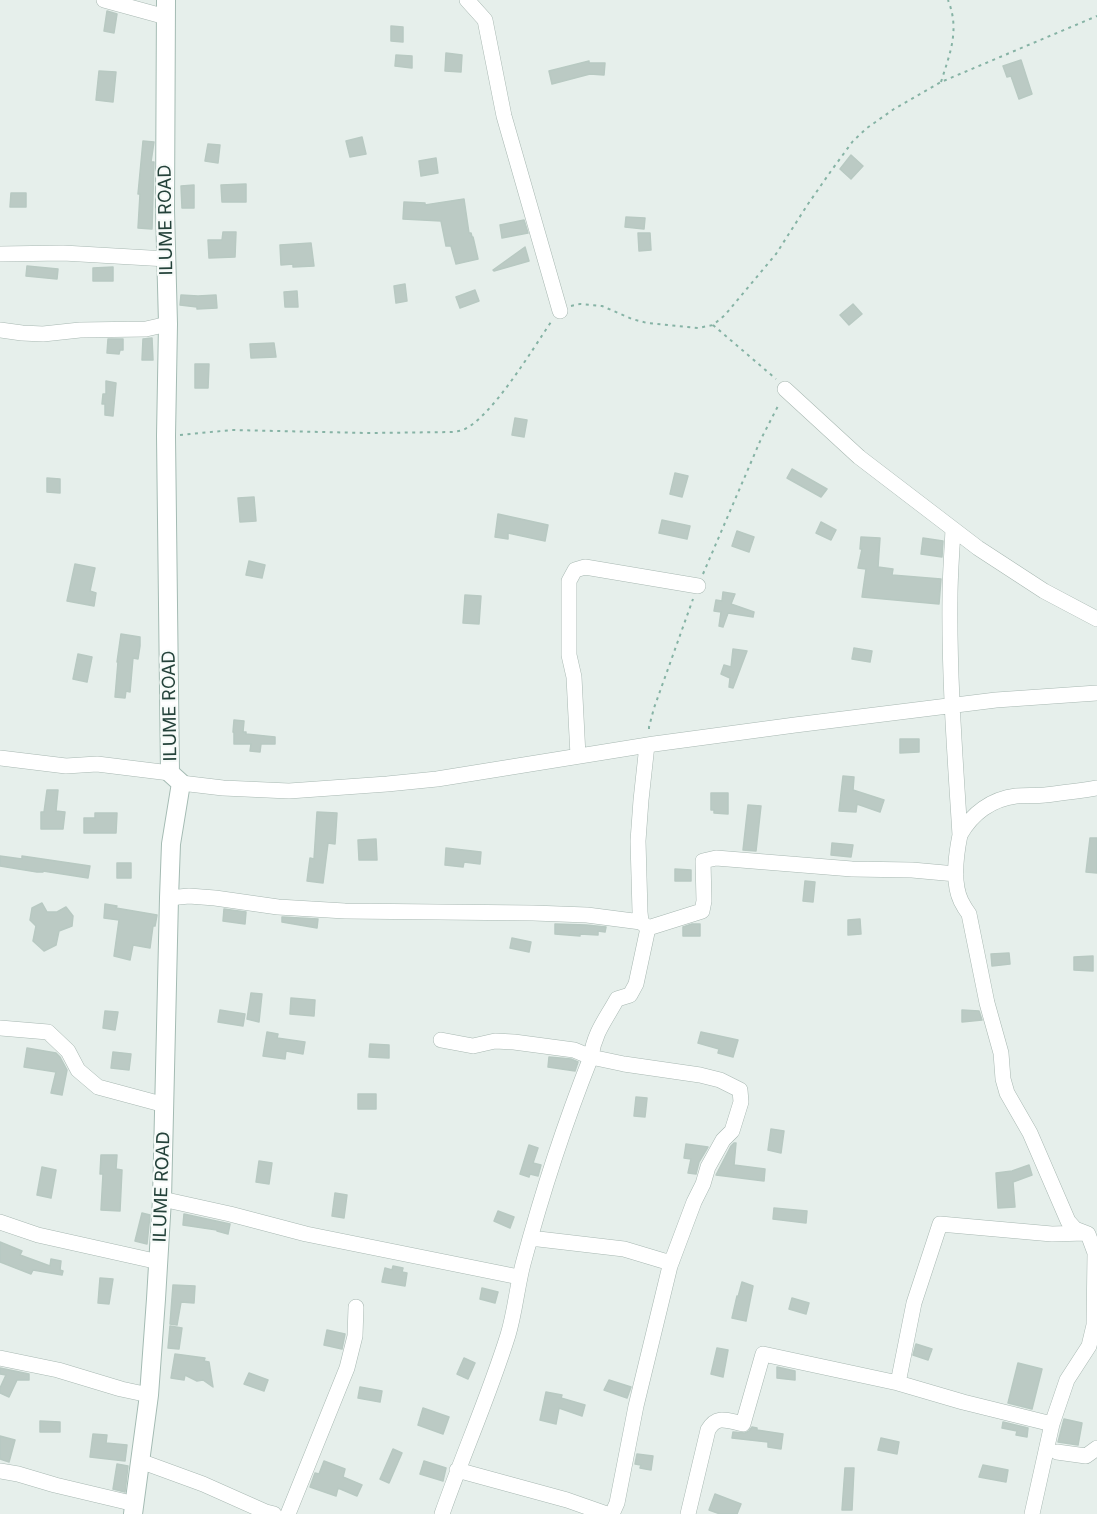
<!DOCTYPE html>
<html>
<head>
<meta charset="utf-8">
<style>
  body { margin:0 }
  canvas { display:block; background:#e6efeb }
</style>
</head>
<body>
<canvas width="1097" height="1514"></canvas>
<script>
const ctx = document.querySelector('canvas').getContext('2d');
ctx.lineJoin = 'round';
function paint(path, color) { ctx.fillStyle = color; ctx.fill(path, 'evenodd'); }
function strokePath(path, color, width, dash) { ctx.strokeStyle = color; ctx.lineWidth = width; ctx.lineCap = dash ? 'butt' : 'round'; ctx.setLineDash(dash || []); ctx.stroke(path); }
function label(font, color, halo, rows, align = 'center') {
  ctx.font = font + ' Inter,sans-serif'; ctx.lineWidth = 4.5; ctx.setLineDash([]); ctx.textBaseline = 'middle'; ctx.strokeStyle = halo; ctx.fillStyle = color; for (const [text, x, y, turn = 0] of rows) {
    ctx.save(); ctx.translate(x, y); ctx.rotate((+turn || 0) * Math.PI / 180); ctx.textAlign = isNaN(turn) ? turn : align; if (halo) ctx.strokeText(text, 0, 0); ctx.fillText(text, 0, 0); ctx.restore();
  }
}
const building = new Path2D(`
  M107,11L117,14L114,33L104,31Z
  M391,26L403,27V42L391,41Z
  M446,53L462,55L461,72L445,71Z
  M396,55L412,56V68L395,66Z
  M1021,60L1032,94L1019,99L1011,76L1007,77L1003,66Z
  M589,61V63H605L604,75L590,74L552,84L549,71Z
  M99,71L116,72L113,102L96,100Z
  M362,137L366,154L350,157L346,141Z
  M143,141L154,142L151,162H154L152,229L138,228L140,194H138Z
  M208,144L220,145L218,163L205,161Z
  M851,155L863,166L851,179L840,169Z
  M436,158L438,173L421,176L419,161Z
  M246,184V202H222L221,185Z
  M194,185V208H182L181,186Z
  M11,193H26V207H10Z
  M464,199L469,233H471L472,237H473L478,259L456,264L451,246H446L441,221L403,219L404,202L425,203V205Z
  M626,217L645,218L644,229L625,227Z
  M524,220L528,233L502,238L500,225Z
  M223,232H236L235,257L209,258L208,240H222Z
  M638,233H650L651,250L639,251Z
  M311,243L314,266L293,267V264L281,265L280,245Z
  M525,247L529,261L494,271L493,270Z
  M27,266L58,269L57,279L26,276Z
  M113,267V281H93V268Z
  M405,284L407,301L396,303L394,286Z
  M475,290L479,301L460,308L456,297Z
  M297,291L298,307H285L284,292Z
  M181,295L198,296L216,295L217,308L197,309V307L180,305Z
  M853,304L862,314L849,325L840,315Z
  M152,338L153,360H142L143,339Z
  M108,339H123V350H120L119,354L107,353Z
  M274,343L276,357L251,358L250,344Z
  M195,364H209L208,388H195Z
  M106,381L116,383L113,416L105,415V404H102L103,394H106Z
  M515,418L527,420L524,437L512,435Z
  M792,469L827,489L821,497L787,478Z
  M675,473L688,476L682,497L670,494Z
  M47,478L60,479V493L47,492Z
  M254,497L256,521L240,522L238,498Z
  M498,514L548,525L545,541L508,533V539L495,537Z
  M662,520L690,526L687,539L659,533Z
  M821,522L836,530L831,540L816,533Z
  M737,531L754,537L749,552L732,546Z
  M861,537L880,538L878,567L893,569L892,575L941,579L939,604L862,597L866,569L858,568L862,549H860Z
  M923,538L943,541L942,557L921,554Z
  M249,561L265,565L262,578L246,575Z
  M75,564L95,568L90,591L96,593L94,606L67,601Z
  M723,592L735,594L731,604L754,612L753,617L728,613L723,627L719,626L721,612L714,611L716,600L722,601Z
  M465,595L481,596L479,624L463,623Z
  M121,634L140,637V646L138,659L133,658L130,692L126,691L125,698L115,697L118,662H117Z
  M854,648L872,651L870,662L852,659Z
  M733,649L747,651L733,688L729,687L730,678L721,674L724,665L731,667Z
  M78,654L92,657L87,682L73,679Z
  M234,720L244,721L243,732H246V734L275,737V744H261L260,752L250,751L251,744H234V733L233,732Z
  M900,739H919V752L900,753Z
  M843,776L854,777L853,790L884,800L880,812L857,804L856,812L839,811Z
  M47,790H58L56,811L65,812L63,829H41V812H44Z
  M711,793H728V814L714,813V810H711Z
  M748,805L761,806L756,851L743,850Z
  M317,812L337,813L335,844L328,843L323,883L307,881L310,858L314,859Z
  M95,813H117L116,833H84V818H95Z
  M1090,838H1097V873L1086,872Z
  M376,839L377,860H359L358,840Z
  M832,843L853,845L851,857L831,855Z
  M446,848L481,852L480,864L464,862L463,867L445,865Z
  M0,856L22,859V856L90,866L88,878L43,871V872H37L0,866Z
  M117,863H131V878H117Z
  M675,869L691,870V881H675Z
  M805,881L815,882L813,902L803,901Z
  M42,903L47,912H57L66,907L73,916L72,926L59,931L56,945L44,951L33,941L36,926L30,920L32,908Z
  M105,904L117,906L116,908L157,915L155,926H153L150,948L133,945L130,960L114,956L119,920L104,918Z
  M224,909L246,912L245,924L223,921Z
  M282,917L318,919L317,928L282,922Z
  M860,919L861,934L848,935V920Z
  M555,924L586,925L606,927L605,932L598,931V935L580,934V936L555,934Z
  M692,924H700V936H683V927Z
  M512,938L531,942L529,952L510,948Z
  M1009,953L1010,964L992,966L991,954Z
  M1093,956V971L1074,970V957Z
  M251,993L262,994L259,1022L247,1019Z
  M291,998L315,1000L314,1016L290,1014Z
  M220,1010L245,1014L243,1026L218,1022Z
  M962,1010L979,1011L982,1020L962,1022Z
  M105,1011L118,1012L115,1030L103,1028Z
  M267,1032L278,1034L277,1038L305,1042L303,1054L286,1051L285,1059L263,1056Z
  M701,1032L738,1040L733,1057L718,1053L719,1049L698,1043Z
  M370,1044L389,1045V1058L369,1057Z
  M27,1048L56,1053L60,1057L67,1070L62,1095L51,1093L56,1072L24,1067Z
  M113,1052L131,1054L129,1070L111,1068Z
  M549,1057L571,1059L578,1062L575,1071L548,1067Z
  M358,1094H376V1109H358Z
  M636,1097L647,1098L645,1117L634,1116Z
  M771,1129L784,1131L781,1153L768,1150Z
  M734,1143H736L734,1165L765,1169L764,1181L716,1175L731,1146Z
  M686,1144L708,1147L699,1162L696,1174L688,1173L691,1159L684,1158Z
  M529,1145L538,1148L533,1163L541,1165L538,1176L530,1174L529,1177L520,1174Z
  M101,1155H117L116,1169L122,1170L120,1211L101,1210L103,1174H100Z
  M259,1161L272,1163L269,1184L256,1182Z
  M1029,1165L1032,1175L1013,1182L1015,1207L998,1208L996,1173L1012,1171Z
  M42,1167L56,1170L51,1198L37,1195Z
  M335,1193L347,1195L344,1218L332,1216Z
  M774,1208L807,1211L806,1223L773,1219Z
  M498,1211L514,1217L510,1228L494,1221Z
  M142,1213L150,1215L147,1244L135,1241Z
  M184,1214L230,1224L228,1234L217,1231V1230L183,1225Z
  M0,1242L22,1251L20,1255L50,1266L51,1259L61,1261L60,1270L63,1271L62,1275L33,1270L31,1274L0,1262Z
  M393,1266L403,1268L402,1272L407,1273L405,1286L382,1282L385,1268L392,1270Z
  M100,1278L113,1279L109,1304L98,1303Z
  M742,1282L753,1286L746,1321L732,1318L737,1296L738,1297Z
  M173,1285L195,1286L194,1303L181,1302L177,1325L170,1324Z
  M482,1288L498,1292L495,1303L480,1299Z
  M792,1298L809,1303L806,1314L789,1309Z
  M170,1326L182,1328L179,1349L168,1348Z
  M327,1330L345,1334L342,1349L324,1345Z
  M916,1344L932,1349L928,1360L913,1355Z
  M717,1348L728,1350L723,1377L711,1374Z
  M175,1354L205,1358L204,1361L209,1362L213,1387L203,1380L197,1381L185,1375L184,1380L171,1378Z
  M464,1358L475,1363L468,1379L457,1374Z
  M1018,1363L1042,1369L1032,1409L1008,1403Z
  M777,1367L795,1371V1380L777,1378Z
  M0,1368L29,1374V1380H17L9,1397L0,1393V1388L6,1375L0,1374Z
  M249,1373L268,1380L264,1391L244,1384Z
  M609,1380L631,1387L627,1398L604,1390Z
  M360,1387L382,1391L380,1402L358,1398Z
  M546,1392L562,1395L561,1398L585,1405L582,1416L559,1408L556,1424L540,1420Z
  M423,1408L449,1417L443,1434L418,1425Z
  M1064,1419L1082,1423L1078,1445L1058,1442Z
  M40,1421L60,1422V1432H40Z
  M1003,1422L1028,1428L1027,1437L1016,1435L1017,1431L1002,1428Z
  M752,1427L757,1428V1430L783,1434L781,1449L768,1447V1442L732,1438L733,1432L745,1433L749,1431Z
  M93,1434L107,1435L106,1443L127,1445L125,1461L90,1457Z
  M0,1436L15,1440L9,1462L0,1459Z
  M881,1438L899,1442L897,1454L878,1450Z
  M393,1449L402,1453L389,1483L380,1479Z
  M637,1454L653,1456L651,1470L640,1468L641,1465L635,1464Z
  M324,1461L345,1469L343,1477L362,1485L357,1496L338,1488L336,1496L310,1487L315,1473L319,1474Z
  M424,1461L446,1468L443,1481L420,1474Z
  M117,1464L128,1466L125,1492L113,1489Z
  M983,1465L1008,1470L1006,1482L979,1477Z
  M845,1468H854L852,1510H842Z
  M715,1494L741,1504L737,1514H720L709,1510Z`);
paint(building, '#bbcac4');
strokePath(building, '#b8c9c2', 1.5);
const street = new Path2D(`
  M104,0L166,17
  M467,0L485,20L504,116L560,311
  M0,254L63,253L167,259
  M0,330L22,333L43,334L80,330L146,329L168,324
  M785,389L859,457L978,548L1044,591L1097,619
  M953,529C952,552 950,575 950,597C949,677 955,756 960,835C972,813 992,799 1016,796C1026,795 1035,796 1045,795C1062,793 1080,791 1097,788
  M578,756L574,677L569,655V581L575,570L585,567L698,586
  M0,758L66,766L97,764L170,773
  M181,783L223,788L289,791L387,784L437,779L654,744L795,725L996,700L1097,693
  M960,835C956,855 952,882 961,901C963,905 966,910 969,914L987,1003L1001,1053L1003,1079L1007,1093L1030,1133L1068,1221L1075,1229L1088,1234L1095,1253
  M169,898L189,896L215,898L278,907L345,911L533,913L587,915L641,922
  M648,928L702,911L704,901L703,861L716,858L852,869L912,870L956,874
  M0,1028L48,1032L68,1051L78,1070L98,1087L165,1105
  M441,1040L473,1046L495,1041L514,1042L574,1050L591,1057L624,1064L700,1075L720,1080L740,1090L741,1102L732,1131L723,1140L708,1167L703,1184L694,1202L670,1266L636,1406L617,1503L612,1514
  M162,1199L230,1214L306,1234L519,1277
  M0,1222L38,1235L159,1262
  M530,1238L624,1249L664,1261H672
  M0,1358L58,1370L121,1389L149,1395
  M898,1383L914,1303L940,1224L1052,1234L1085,1233
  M1057,1452L1086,1456L1097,1448
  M140,1461L203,1484L266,1512L274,1514
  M457,1470L567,1500L607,1514
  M0,1471L18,1474L55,1485L135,1504
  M288,1514L347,1368L355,1336L356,1307
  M442,1514C463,1454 489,1396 508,1335C515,1312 517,1287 523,1264C542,1193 564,1125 591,1057C594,1033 606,1019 617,999L630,995L636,984L648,928L641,922L640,912L638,841L641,800L647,745
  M688,1514L708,1430C717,1414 728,1421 743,1424L763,1354L898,1383L963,1402L1052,1424
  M1032,1514L1052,1424L1067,1380L1089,1346L1094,1325L1095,1253L1097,1249`);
const secondary = new Path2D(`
  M133,1514L149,1395L156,1299L162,1199L169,898L171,844L181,783L170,773L166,436L168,324L165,210L166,0`);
strokePath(street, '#a8b8b2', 16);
strokePath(secondary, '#a4bbb3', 20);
strokePath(new Path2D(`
  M941,82C950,53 960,30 948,0
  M571,306L580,304L602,306L632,319L647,323L698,328L713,325L725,315L776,254L808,204L831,171L853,141L867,128L894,109L941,82L1097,16
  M713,325L776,379
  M180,435L232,430L368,433L454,432C457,431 460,431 463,430C492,417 532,350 551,322
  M703,574L761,439L779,404
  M649,729V727L654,708L693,599`), '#86b3a5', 2, [3, 4.5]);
strokePath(street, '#fff', 15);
strokePath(secondary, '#fff', 18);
label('18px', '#24423a', '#f7fbf9', [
  ["ILUME ROAD",166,220,-91],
  ["ILUME ROAD",170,706,-91],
  ["ILUME ROAD",162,1187,-88]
]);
</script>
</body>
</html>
